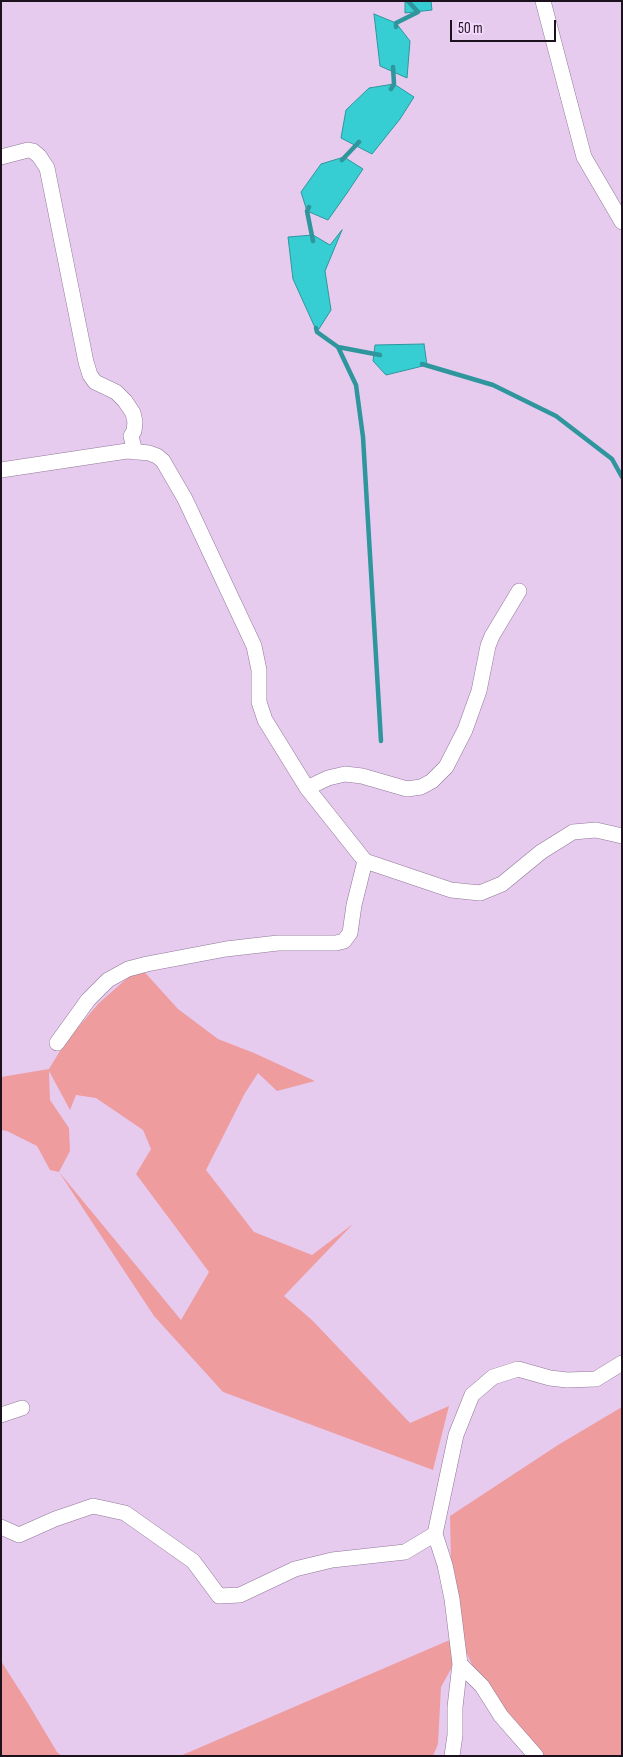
<!DOCTYPE html>
<html>
<head>
<meta charset="utf-8">
<style>
  body { margin:0 }
  #map { position:relative; width:623px; height:1757px; overflow:hidden; background:#e6cbef; font-family:"Sofia Sans Condensed",sans-serif }
  canvas { display:block }
  .frame { position:absolute; inset:0; border:2px solid #1b121e; pointer-events:none }
  .scale { position:absolute; left:450px; top:20px; width:106px; height:22px; box-sizing:border-box; border:2px solid #1b121e; border-top:0; padding-left:6px; font-size:15px; line-height:18px; white-space:nowrap; color:#1b121e; -webkit-text-stroke:4px #f4d8fc; paint-order:stroke }
</style>
</head>
<body>
<div id="map">
<canvas width="623" height="1757"></canvas>
<div class="frame"></div>
<div class="scale">50 m</div>
</div>
<script>
const ctx = document.querySelector('canvas').getContext('2d');
ctx.lineJoin = 'round';
function fill(path, color) { ctx.fillStyle = color; ctx.fill(path, 'evenodd'); }
const toPath = rows => new Path2D(rows.map(r => 'M' + r).join(''));
function trace(path, color, width, dash) { ctx.strokeStyle = color; ctx.lineWidth = width; ctx.lineCap = dash ? 'butt' : 'round'; ctx.setLineDash(dash || []); ctx.stroke(path); }
fill(toPath([
  [140,967,178,1009,218,1039,254,1053,315,1081,277,1091,258,1073,245,1093,206,1170,254,1232,312,1255,353,1224,284,1296,312,1320,410,1423,449,1406,433,1470,223,1392,154,1316,59,1172,50,1170,37,1146,7,1131,1,1130,1,1077,49,1069,66,1041,99,1003],
  [49,1071,70,1110,76,1095,96,1098,143,1130,151,1149,136,1174,209,1272,181,1320,59,1172,70,1151,69,1128,50,1100],
  [622,1407,622,1756,536,1756,482,1686,459,1637,451,1669,441,1687,438,1744,433,1756,180,1756,459,1636,451,1562,450,1516,558,1445],
  [1,1661,29,1705,57,1752,62,1756,1,1756]
]), '#ee9c9e');
const water = toPath([
  [405,1,431,1,432,10,405,13,405,1],
  [374,14,396,23,410,41,407,78,380,66,374,14],
  [394,84,414,97,400,119,372,154,341,138,346,110,369,88,394,84],
  [344,157,363,169,347,193,328,220,307,211,301,192,321,164,344,157],
  [342,230,325,271,331,310,317,332,293,279,288,237,313,235,330,245,342,230],
  [424,344,427,365,386,375,373,361,375,345,424,344]
]);
fill(water, '#36ced2');
trace(water, '#2e969c', 1);
trace(toPath([
  [396,27,396,23,418,12,408,1],
  [391,89,394,84,393,67],
  [342,160,359,142],
  [309,207,307,211,313,241],
  [316,328,317,332,338,347,380,355],
  [338,347,356,385,363,437,381,741],
  [422,364,493,385,556,416,612,459,622,477]
]), '#2e969c', 4.5);
const minor = toPath([
  [543,1,584,157,622,222],
  [1,157,28,150,33,151,39,156,47,168,86,362,90,375,95,382,116,392,125,401,133,413,135,422,134,431,131,436,135,452],
  [1,470,127,451,149,453,157,456,163,461,185,499,254,646,259,670,259,702,265,720,307,788,365,861,451,890,480,893,502,884,541,852,573,832,596,830,622,836],
  [307,788,328,778,345,774,362,776,407,789,421,787,432,781,446,767,465,730,479,691,488,646,492,636,519,591],
  [57,1043,88,1000,108,980,128,969,147,964,226,949,278,943,336,943,344,941,350,933,354,905,365,861],
  [1,1415,22,1408],
  [1,1527,19,1535,55,1519,93,1506,125,1513,193,1561,219,1596,240,1595,295,1569,332,1560,405,1552,435,1534],
  [460,1664,482,1686,501,1716,536,1756],
  [452,1756,455,1735,455,1707,460,1664,452,1599,445,1565,435,1534,456,1435,472,1395,493,1377,518,1369,550,1378,567,1380,596,1379,622,1363]
]);
trace(minor, '#917899', 16);
trace(minor, '#fff', 15);
</script>
</body>
</html>
